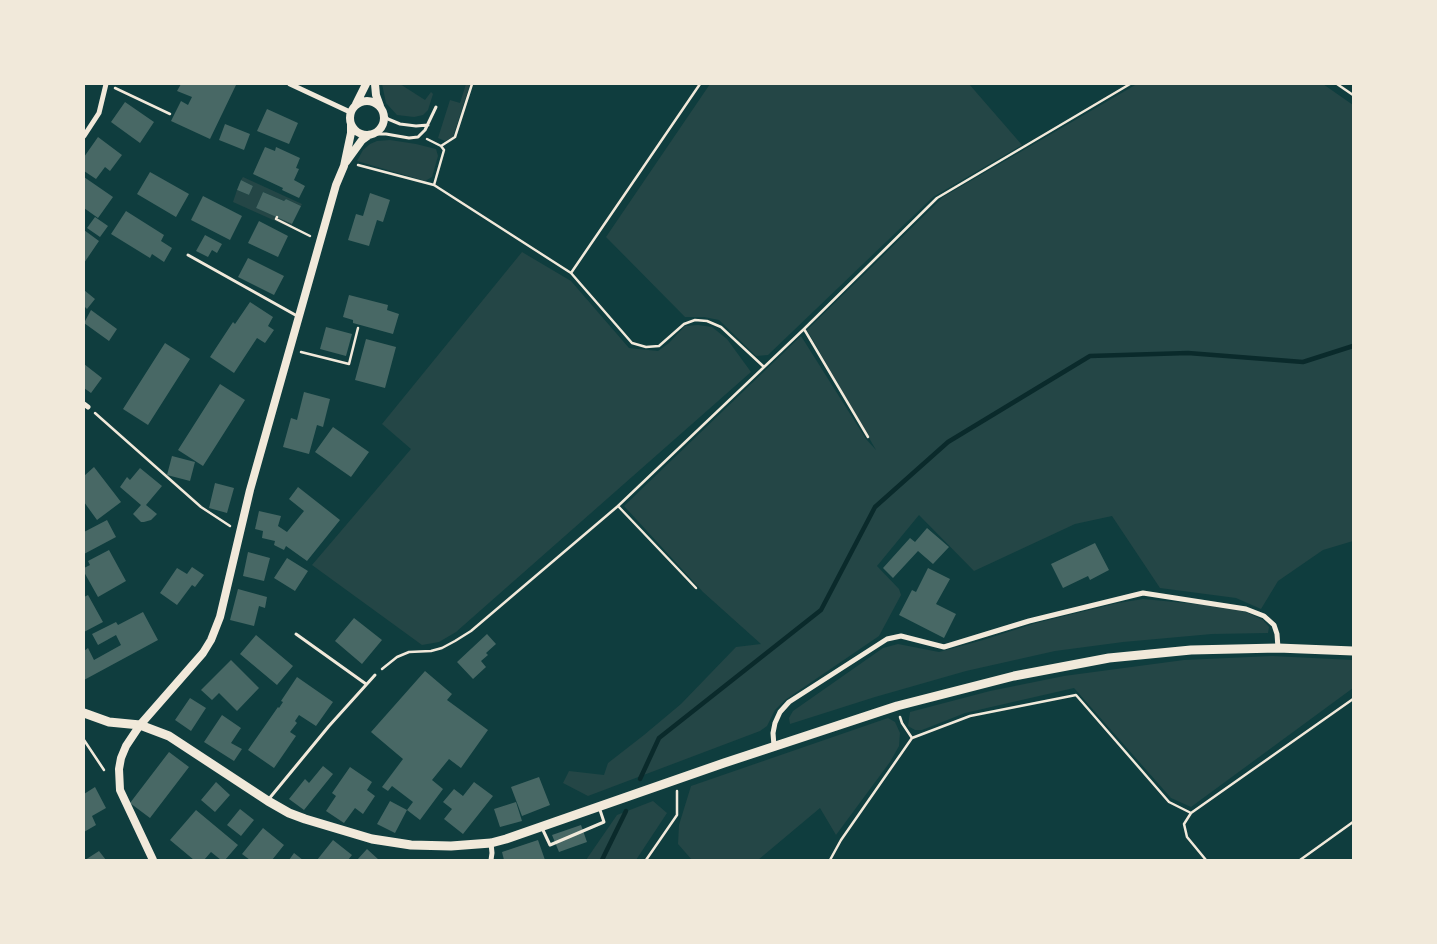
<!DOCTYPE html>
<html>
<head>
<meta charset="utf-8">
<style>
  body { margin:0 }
  #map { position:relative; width:1437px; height:944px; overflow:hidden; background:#0f3d3e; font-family:Karla,sans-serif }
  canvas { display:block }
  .frame { position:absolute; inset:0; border:85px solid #f1e9da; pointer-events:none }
</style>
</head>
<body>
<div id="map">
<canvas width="1437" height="944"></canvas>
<div class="frame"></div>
</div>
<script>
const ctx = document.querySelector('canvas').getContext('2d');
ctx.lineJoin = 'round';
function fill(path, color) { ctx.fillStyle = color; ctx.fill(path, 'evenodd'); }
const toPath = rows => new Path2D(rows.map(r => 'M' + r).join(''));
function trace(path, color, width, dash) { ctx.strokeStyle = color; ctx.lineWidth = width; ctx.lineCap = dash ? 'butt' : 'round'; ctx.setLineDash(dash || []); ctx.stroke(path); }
fill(toPath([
  [382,84,400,84,425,100,431,92,433,94,428,110,423,115,414,117,397,115,386,103],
  [466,84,470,84,453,137,445,141,438,138,450,100,460,103],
  [710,84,969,84,1022,145,933,197,768,355,756,356,719,320,704,317,685,317,606,237],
  [1137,84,1323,84,1353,105,1353,541,1323,550,1278,581,1261,609,1236,598,1160,588,1112,516,1075,524,974,571,919,515,877,566,899,589,901,595,879,636,785,700,775,710,767,726,760,731,588,796,563,783,569,771,604,775,608,763,644,735,681,704,736,647,761,644,703,592,624,506,801,336,866,439,876,450,807,330,943,197],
  [390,140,416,144,436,149,438,156,432,177,425,181,357,161,363,150,370,144,377,141],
  [243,177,302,204,301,206,286,199,284,201,263,192,256,208,292,224,291,228,233,202,237,190,249,195,253,186,241,180],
  [522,252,571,281,629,348,658,351,669,343,685,326,698,325,712,327,727,339,751,372,456,632,439,642,422,645,312,565,411,449,382,424],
  [1143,599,1228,607,1246,612,1263,620,1269,627,1268,633,1212,634,1123,642,1055,651,966,671,875,697,790,724,789,718,793,711,883,648,898,644,939,652,983,640,1036,623,1118,603],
  [1272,656,1353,660,1353,688,1191,807,1171,798,1074,688,965,713,922,730,915,730,908,726,910,712,990,691,1064,676,1184,660],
  [888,718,895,722,900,733,899,746,890,762,836,835,820,808,758,860,692,860,678,844,679,825,691,786],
  [653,801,667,813,636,860,586,860,617,815]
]), '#244646');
trace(toPath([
  [640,779,659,738,821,610,875,507,948,442,1090,356,1188,353,1303,362,1353,346],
  [602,860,626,811]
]), '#0a2a2b', 4.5);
fill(toPath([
  [181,84,236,85,210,139,171,121,181,101,188,105,192,97,177,91],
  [125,102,154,122,140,143,111,122],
  [267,109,298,123,289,144,257,131],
  [225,124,250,134,244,150,219,140],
  [98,137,122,155,110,171,105,167,96,179,84,171,84,157],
  [265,147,275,151,276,147,300,158,296,168,299,169,294,180,305,186,299,198,282,190,283,188,253,174],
  [150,172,189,194,176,217,137,194],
  [84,177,113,197,98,218,84,208],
  [241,180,253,186,249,195,237,190],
  [263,192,284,201,286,199,301,206,292,224,256,208],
  [370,193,390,200,383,222,377,220,369,246,348,240,356,214,363,216],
  [203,196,242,216,230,240,191,220],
  [126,211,164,235,161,241,172,248,164,262,152,254,150,258,111,234],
  [95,217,108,226,100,237,87,228],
  [259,221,288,236,278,257,248,243],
  [84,230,99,241,84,263],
  [205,235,222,244,217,253,212,250,208,257,196,251],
  [248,258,284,276,274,295,238,277],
  [84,290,95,299,87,309,84,306],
  [349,295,388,305,387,310,399,314,393,334,353,323,353,320,343,317],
  [250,302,273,317,268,326,274,330,265,343,257,338,234,373,210,357,233,322,235,324],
  [91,310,117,329,109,341,84,323],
  [326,327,352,334,346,356,320,349],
  [366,339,396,347,385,388,355,380],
  [165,343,190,359,148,425,123,409],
  [84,364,102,378,91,393,84,388],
  [220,384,245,400,203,466,178,450],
  [304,392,330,399,323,427,317,425,309,454,283,447,291,418,297,420],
  [333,427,369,452,351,477,315,452],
  [172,456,195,462,190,481,167,475],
  [94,467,121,502,97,520,84,502,84,476],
  [140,468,162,486,146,505,157,514,151,520,144,522,141,522,133,514,141,505,120,487,127,477,130,480],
  [215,483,234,488,227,513,209,508],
  [298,487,340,520,307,561,286,546,284,550,274,545,275,541,262,538,263,531,255,529,259,511,281,516,278,526,287,532,304,511,289,499],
  [107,520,116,537,84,554,84,532],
  [927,528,949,547,933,564,918,551,893,578,883,568,910,538,915,542],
  [1095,543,1109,570,1090,580,1088,576,1063,588,1051,564],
  [109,550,126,581,98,597,84,572,84,568,90,565,88,561],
  [248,552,270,558,264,581,243,576],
  [287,558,308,571,295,591,274,578],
  [192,567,204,575,195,587,192,585,177,605,160,593,177,568,187,574],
  [928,568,950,579,936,604,956,614,944,638,899,615,912,590,916,592],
  [238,589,267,597,265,608,259,606,254,626,230,620],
  [88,595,103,622,84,632,84,597],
  [143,612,158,640,84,680,84,651,88,648,94,660,121,645,116,635,98,645,92,634,116,622,118,625],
  [354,618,382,640,362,664,335,641],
  [487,634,496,644,486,653,488,655,481,661,486,667,473,679,457,662],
  [256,635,293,666,277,685,240,654],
  [231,660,259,688,237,711,219,693,212,700,201,690],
  [425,671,452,694,447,700,488,730,461,768,449,759,432,780,443,789,420,820,407,810,413,802,392,786,388,791,382,787,403,759,371,732],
  [297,677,333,702,316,726,299,715,295,721,297,723,290,732,296,736,274,768,248,750,278,707,279,708,283,702,281,701],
  [190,698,206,708,191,731,175,720],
  [222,715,241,728,231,743,242,749,234,761,204,742],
  [169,752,189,767,150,818,130,803],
  [323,766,333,774,304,810,289,799,305,779,309,783],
  [350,767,372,782,367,790,375,796,363,814,355,808,344,823,326,811,336,796,332,793],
  [539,777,550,805,522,816,511,787],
  [216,782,230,795,215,812,201,800],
  [474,782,493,796,463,834,444,819,452,809,443,802,454,789,463,796],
  [95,787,106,808,92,816,96,825,84,832,84,794],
  [390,801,407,810,395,833,377,824],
  [516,802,522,821,500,827,494,809],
  [240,809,254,820,241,836,227,825],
  [196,810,238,845,225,860,221,860,211,852,204,860,194,860,170,840],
  [581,825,587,842,559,852,552,835],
  [263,828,284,845,272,860,250,860,242,854],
  [333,840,352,855,348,860,317,860],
  [538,840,545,860,504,860,502,852],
  [367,849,379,860,357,860],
  [99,851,106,860,85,860],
  [294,853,303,860,289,860]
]), '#486865');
trace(toPath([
  [1337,84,1353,95],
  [115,88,170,114],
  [427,139,441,146,444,150,434,185,571,273,632,343,646,347,659,346,684,324,695,320,707,321,721,327,764,367],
  [441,146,455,137,472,84],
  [358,165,434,185],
  [277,217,276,219,310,236],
  [571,273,700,84],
  [804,329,868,437],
  [301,352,349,364,358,328],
  [95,413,201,507,230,526],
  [618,506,696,588],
  [382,669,397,657,409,652,431,651,442,648,455,641,471,631,618,506,804,329,937,198,1130,84],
  [900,717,902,723,912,738],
  [84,740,104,770],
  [646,860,677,815,677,791],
  [830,860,841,840,912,738,970,716,1076,695,1169,802,1191,813],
  [1206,860,1187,837,1184,824,1191,813,1353,699],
  [1300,860,1353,822]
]), '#f1e9da', 2.5);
trace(toPath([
  [383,113,388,119,400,124,416,126,428,125],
  [371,134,386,134,409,138,418,137,425,130,436,107],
  [188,255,299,317],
  [296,634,366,684],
  [268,800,329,726,375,675],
  [542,828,550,845,604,822,599,807]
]), '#f1e9da', 3);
trace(toPath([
  [290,84,350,112],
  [84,136,99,113,106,84],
  [84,404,88,407],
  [774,746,773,733,775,723,780,712,789,702,887,639,901,636,944,647,1029,621,1143,593,1246,609,1264,616,1274,625,1277,634,1278,648],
  [491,843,492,853,491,860]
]), '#f1e9da', 5);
trace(toPath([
  [375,84,376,95,380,106],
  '350 118a17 17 0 1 1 34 0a17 17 0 1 1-34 0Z',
  [356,104,366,84],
  [346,162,362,140,369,135],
  [153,860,120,790,119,769,121,758,126,746,140,725,203,653,211,640,220,617,250,490,336,185,344,166,351,133,351,125]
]), '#f1e9da', 8);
trace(toPath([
  [84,713,109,722,140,725,169,736,268,801,289,813,305,819,372,839,411,845,451,846,491,843,506,839,724,763,897,706,1014,676,1109,658,1191,650,1278,648,1353,651]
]), '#f1e9da', 9);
</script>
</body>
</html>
